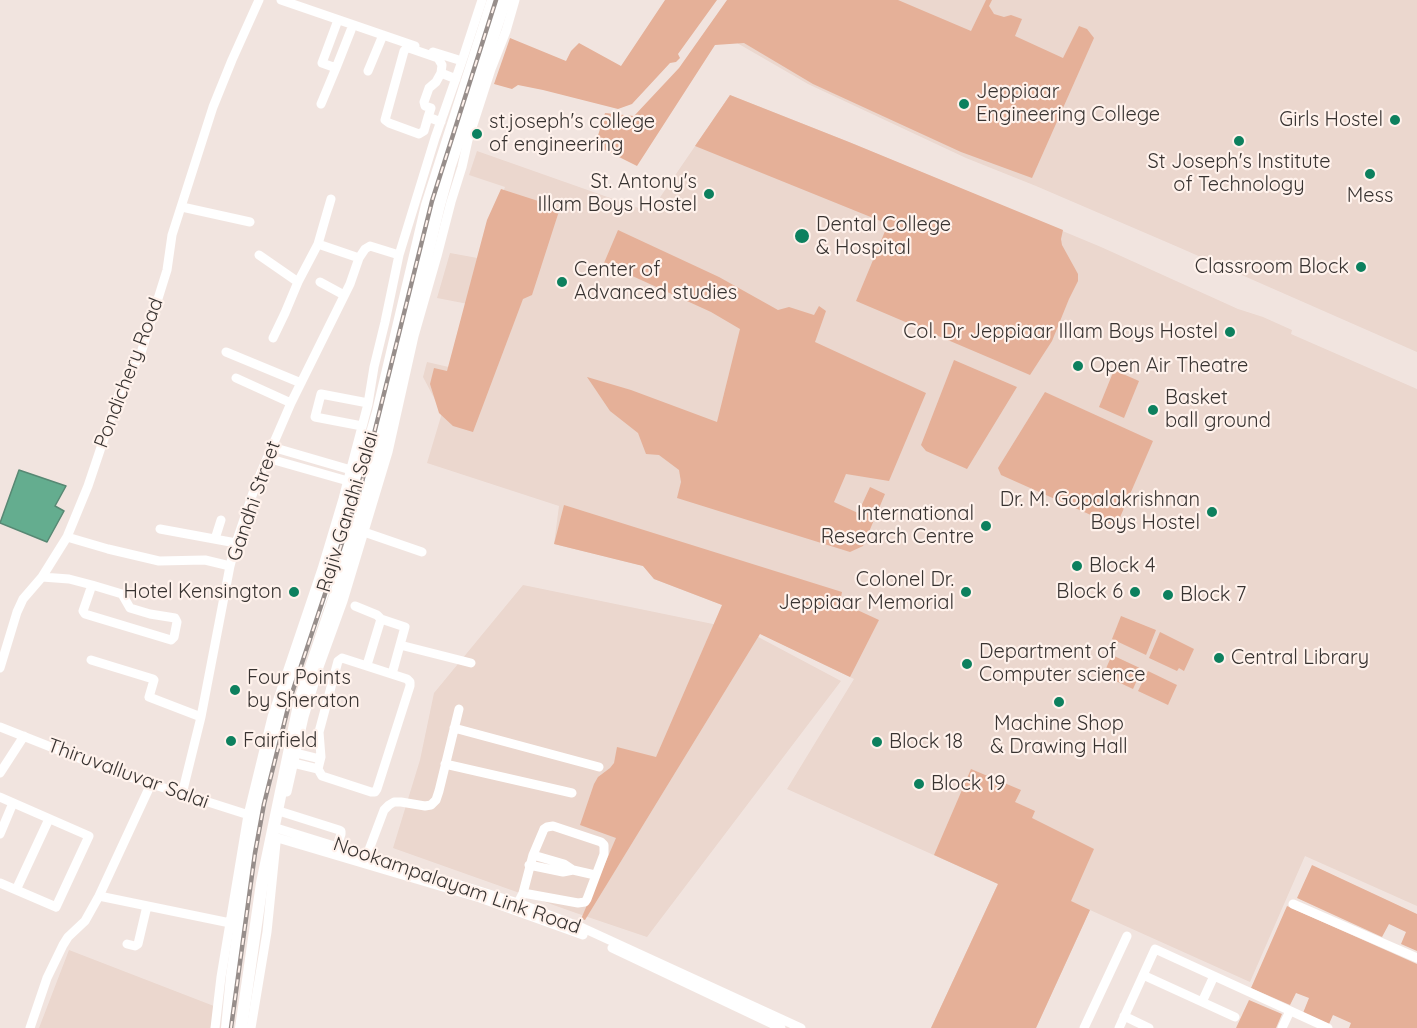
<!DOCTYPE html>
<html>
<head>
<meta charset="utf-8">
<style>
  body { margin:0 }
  canvas { display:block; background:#f1e4df }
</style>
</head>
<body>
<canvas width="1417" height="1028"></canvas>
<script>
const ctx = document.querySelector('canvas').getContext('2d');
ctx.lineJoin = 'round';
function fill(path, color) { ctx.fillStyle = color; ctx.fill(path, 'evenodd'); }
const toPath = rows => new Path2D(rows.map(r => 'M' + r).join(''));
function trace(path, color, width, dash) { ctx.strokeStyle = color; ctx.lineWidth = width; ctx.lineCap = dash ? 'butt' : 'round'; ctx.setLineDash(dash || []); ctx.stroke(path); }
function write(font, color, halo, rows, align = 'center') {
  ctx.font = font + ' Quicksand,sans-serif'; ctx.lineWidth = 4.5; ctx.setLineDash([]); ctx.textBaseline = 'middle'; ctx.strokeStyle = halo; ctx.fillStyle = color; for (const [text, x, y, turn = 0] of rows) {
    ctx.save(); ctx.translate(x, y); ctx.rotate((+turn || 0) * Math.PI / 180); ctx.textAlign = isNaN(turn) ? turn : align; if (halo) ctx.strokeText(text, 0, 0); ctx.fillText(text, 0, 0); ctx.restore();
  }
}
fill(toPath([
  [742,0,1417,0,1417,352,1178,247,1036,186,966,158,808,84,725,36],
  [730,95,849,142,1101,247,1238,309,1263,317,1292,330,1291,334,1417,389,1417,906,1305,856,1250,982,1090,910,1036,1028,931,1028,998,884,787,789,854,679,761,634,722,605,654,579,643,566,554,544,559,506,427,463,442,413,423,377,427,362,453,368,468,304,437,298,450,253,483,259,493,218,505,187,469,175,477,151,650,212],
  [523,585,747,631,841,681,647,937,576,913,393,848,420,760,434,693],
  [69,950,219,1008,211,1028,39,1028]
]), '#ebd7ce');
fill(toPath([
  [665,0,717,0,678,54,680,58,676,62,670,63,632,104,618,109,543,90,518,85,512,89,494,84,510,38,566,61,571,51,579,43,621,66],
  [727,0,898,0,971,31,986,0,992,0,989,6,994,14,1004,17,1011,15,1022,19,1015,36,1063,58,1079,26,1087,29,1094,38,1032,178,961,152,813,84,744,43,715,45,637,166,595,145,605,113,634,116,679,68],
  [730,95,849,142,1063,230,1061,239,1062,245,1078,274,1078,281,1069,299,1052,341,1030,375,856,301,888,224,695,146],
  [501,189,560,208,532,295,523,299,473,432,453,426,439,413,430,384,434,368,447,371,487,220],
  [618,230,719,277,778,310,789,307,814,315,819,306,826,311,815,342,926,393,889,481,846,474,834,502,858,513,870,487,885,494,863,546,850,552,677,498,681,482,679,470,659,455,646,454,638,433,610,411,587,377,631,390,717,422,740,329,711,312,604,263],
  [954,360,1017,387,967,469,926,451,921,445],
  [1114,370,1139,381,1124,418,1099,407],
  [1045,392,1153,441,1118,522,1111,524,1001,475,998,468],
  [564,505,842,592,840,602,879,620,850,677,760,634,585,920,581,919,616,838,580,825,594,784,598,777,610,768,614,763,617,747,656,757,722,605,654,579,643,566,554,544],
  [1121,616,1156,630,1146,655,1112,639],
  [1160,632,1194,649,1184,671,1179,668,1177,671,1149,658],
  [1112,655,1142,669,1133,689,1103,675],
  [1148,671,1177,685,1168,705,1138,691],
  [971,769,1021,790,1015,802,1035,811,1032,818,1094,849,1071,901,1090,910,1036,1028,931,1028,998,884,934,855],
  [1312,865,1417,914,1417,951,1401,944,1406,932,1389,924,1382,937,1297,898],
  [1287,906,1417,964,1417,1028,1349,1028,1351,1023,1333,1015,1329,1024,1303,1013,1309,998,1296,993,1290,1005,1251,988],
  [1249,1000,1282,1014,1276,1028,1236,1028]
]), '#e5b098');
const water = toPath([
  [19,470,66,486,55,506,64,511,47,542,0,523,19,470]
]);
fill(water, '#64ad8f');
trace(water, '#578873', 1.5);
trace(toPath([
  [281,0,415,46],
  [433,52,462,61],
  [336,68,351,30],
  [368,71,383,35],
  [321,104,336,68,322,63,338,20],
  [428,117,431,108,425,106,424,102,429,88,436,82,441,73],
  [441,122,428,117,424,131,419,134,389,123,385,120,404,51,406,49,409,48,438,58,442,65,441,73,456,79],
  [182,207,250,222],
  [318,244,359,258],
  [259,255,298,282],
  [320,282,344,295],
  [273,338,285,313,298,282,318,244,331,199],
  [226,352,301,383],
  [236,378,291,403],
  [362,426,315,417,321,394,368,403],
  [272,447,351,470],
  [267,458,348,481],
  [160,529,236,543],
  [364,532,422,552],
  [67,537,108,549,159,561,205,560,230,566],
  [215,539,221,520],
  [42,577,69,579,92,585,122,594,130,608,150,614,175,618,177,622,174,637,171,640,85,614,83,611,92,585],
  [355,606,377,615,381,619,367,665],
  [381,619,405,627,400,645,471,663],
  [91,660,153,679,154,680,149,697,201,717],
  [0,668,17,612,23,599,42,577,67,537,88,486,120,391,141,353,167,270,172,235,213,107,232,60,259,0],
  [392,674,400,645],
  [0,727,114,772,252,816],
  [454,728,599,767],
  [296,753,320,759],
  [293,763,318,769,322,776,371,792,375,792,377,789,410,686,410,682,407,679,342,658,338,661,319,732,321,757,318,769],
  [445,764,572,793],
  [0,773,24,736],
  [287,792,304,717,319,667,343,601,388,452,414,336,437,256,451,202,462,167,468,140,491,69,506,31,515,0],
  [182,794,201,717,230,566,236,543,256,484,291,403,350,284,359,258,365,249,370,246,399,255],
  [0,797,89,836,56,907,0,883],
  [282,812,339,830,341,831,341,834,337,846],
  [273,827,518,903,583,928,801,1028],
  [0,834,13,803],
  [271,836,480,898,583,935],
  [367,855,384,810,389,805,394,802,401,802,425,806,431,805,436,800,439,791,459,709],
  [529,865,563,872,573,870,564,864,533,855],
  [573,870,595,875],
  [16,890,49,819],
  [99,896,235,924],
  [518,903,523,893,533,855,544,829,547,827,553,826,601,842,604,845,604,854,587,899,585,902,578,903,523,893],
  [1293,904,1417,958],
  [127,944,135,946,138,944,147,906],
  [612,948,781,1028],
  [1143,975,1235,1017],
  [1202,1002,1214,976],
  [1124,1016,1149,1028],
  [30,1028,47,978,63,945,68,937,85,921,99,896,151,784],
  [215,1028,221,977,248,815,272,717,322,569,343,499,368,404,374,367,385,322,399,255,435,138,462,61,482,0],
  [251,1028,267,932,276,843],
  [1084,1028,1127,936],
  [1119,1028,1155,949,1328,1028],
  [1282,1028,1290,1011]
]), '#fff', 9);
trace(toPath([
  [227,1028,232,976,254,829,286,696,341,542,378,412,427,205,493,0],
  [241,1028,262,883,300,700,352,546,384,435,438,209,450,165,505,0]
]), '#fff', 12);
const rail = toPath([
  [231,1028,255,853,264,804,291,696,361,486,432,201,496,0]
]);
trace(rail, '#978e8b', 4.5);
trace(rail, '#fff2ec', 2, [7]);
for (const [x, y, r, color] of [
  [964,104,6,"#0d805e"],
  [1395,120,6,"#0d805e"],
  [477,134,6,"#0d805e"],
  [1239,141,6,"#0d805e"],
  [1370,174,6,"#0d805e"],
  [709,194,6,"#0d805e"],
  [802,236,8,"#0d805e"],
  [1361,267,6,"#0d805e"],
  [562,282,6,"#0d805e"],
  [1230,332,6,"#0d805e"],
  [1078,366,6,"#0d805e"],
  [1153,410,6,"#0d805e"],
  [1212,512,6,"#0d805e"],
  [986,526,6,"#0d805e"],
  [1077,566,6,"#0d805e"],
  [294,592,6,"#0d805e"],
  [966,592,6,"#0d805e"],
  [1135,592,6,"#0d805e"],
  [1168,595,6,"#0d805e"],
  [1219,658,6,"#0d805e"],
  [967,664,6,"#0d805e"],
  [235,690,6,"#0d805e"],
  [1059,702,6,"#0d805e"],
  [231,741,6,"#0d805e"],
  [877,742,6,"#0d805e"],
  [919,784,6,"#0d805e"]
]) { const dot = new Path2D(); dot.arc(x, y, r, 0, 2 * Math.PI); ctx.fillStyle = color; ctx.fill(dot); trace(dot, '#fff2ec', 2); }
write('20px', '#383331', '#fff2ec', [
  ["Jeppiaar",976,92],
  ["Engineering College",976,115],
  ["Girls Hostel",1383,120,"right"],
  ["st.joseph's college",489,122],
  ["of engineering",489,145],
  ["St Joseph's Institute",1239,162,"center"],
  ["of Technology",1239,185,"center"],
  ["St. Antony's",697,182,"right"],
  ["Illam Boys Hostel",697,205,"right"],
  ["Mess",1370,196,"center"],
  ["Dental College",816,225],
  ["& Hospital",816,248],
  ["Classroom Block",1349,267,"right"],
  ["Center of",574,270],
  ["Advanced studies",574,293],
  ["Col. Dr Jeppiaar Illam Boys Hostel",1218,332,"right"],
  ["Open Air Theatre",1090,366],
  ["Basket",1165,398],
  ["ball ground",1165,421],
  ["Dr. M. Gopalakrishnan",1200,500,"right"],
  ["Boys Hostel",1200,523,"right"],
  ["International",974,514,"right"],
  ["Research Centre",974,537,"right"],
  ["Block 4",1089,566],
  ["Colonel Dr.",954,580,"right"],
  ["Jeppiaar Memorial",954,603,"right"],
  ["Hotel Kensington",282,592,"right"],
  ["Block 6",1123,592,"right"],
  ["Block 7",1180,595],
  ["Department of",979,652],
  ["Computer science",979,675],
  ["Central Library",1231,658],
  ["Four Points",247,678],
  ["by Sheraton",247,701],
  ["Machine Shop",1059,724,"center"],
  ["& Drawing Hall",1059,747,"center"],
  ["Fairfield",243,741],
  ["Block 18",889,742],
  ["Block 19",931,784]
], 'left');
write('20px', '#383331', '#fff2ec', [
  ["Pondichery Road",129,373,-69],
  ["Gandhi Street",254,501,-71],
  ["Rajiv Gandhi Salai",348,512,-73],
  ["Thiruvalluvar Salai",128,774,20],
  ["Nookampalayam Link Road",457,886,19]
]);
</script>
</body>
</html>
